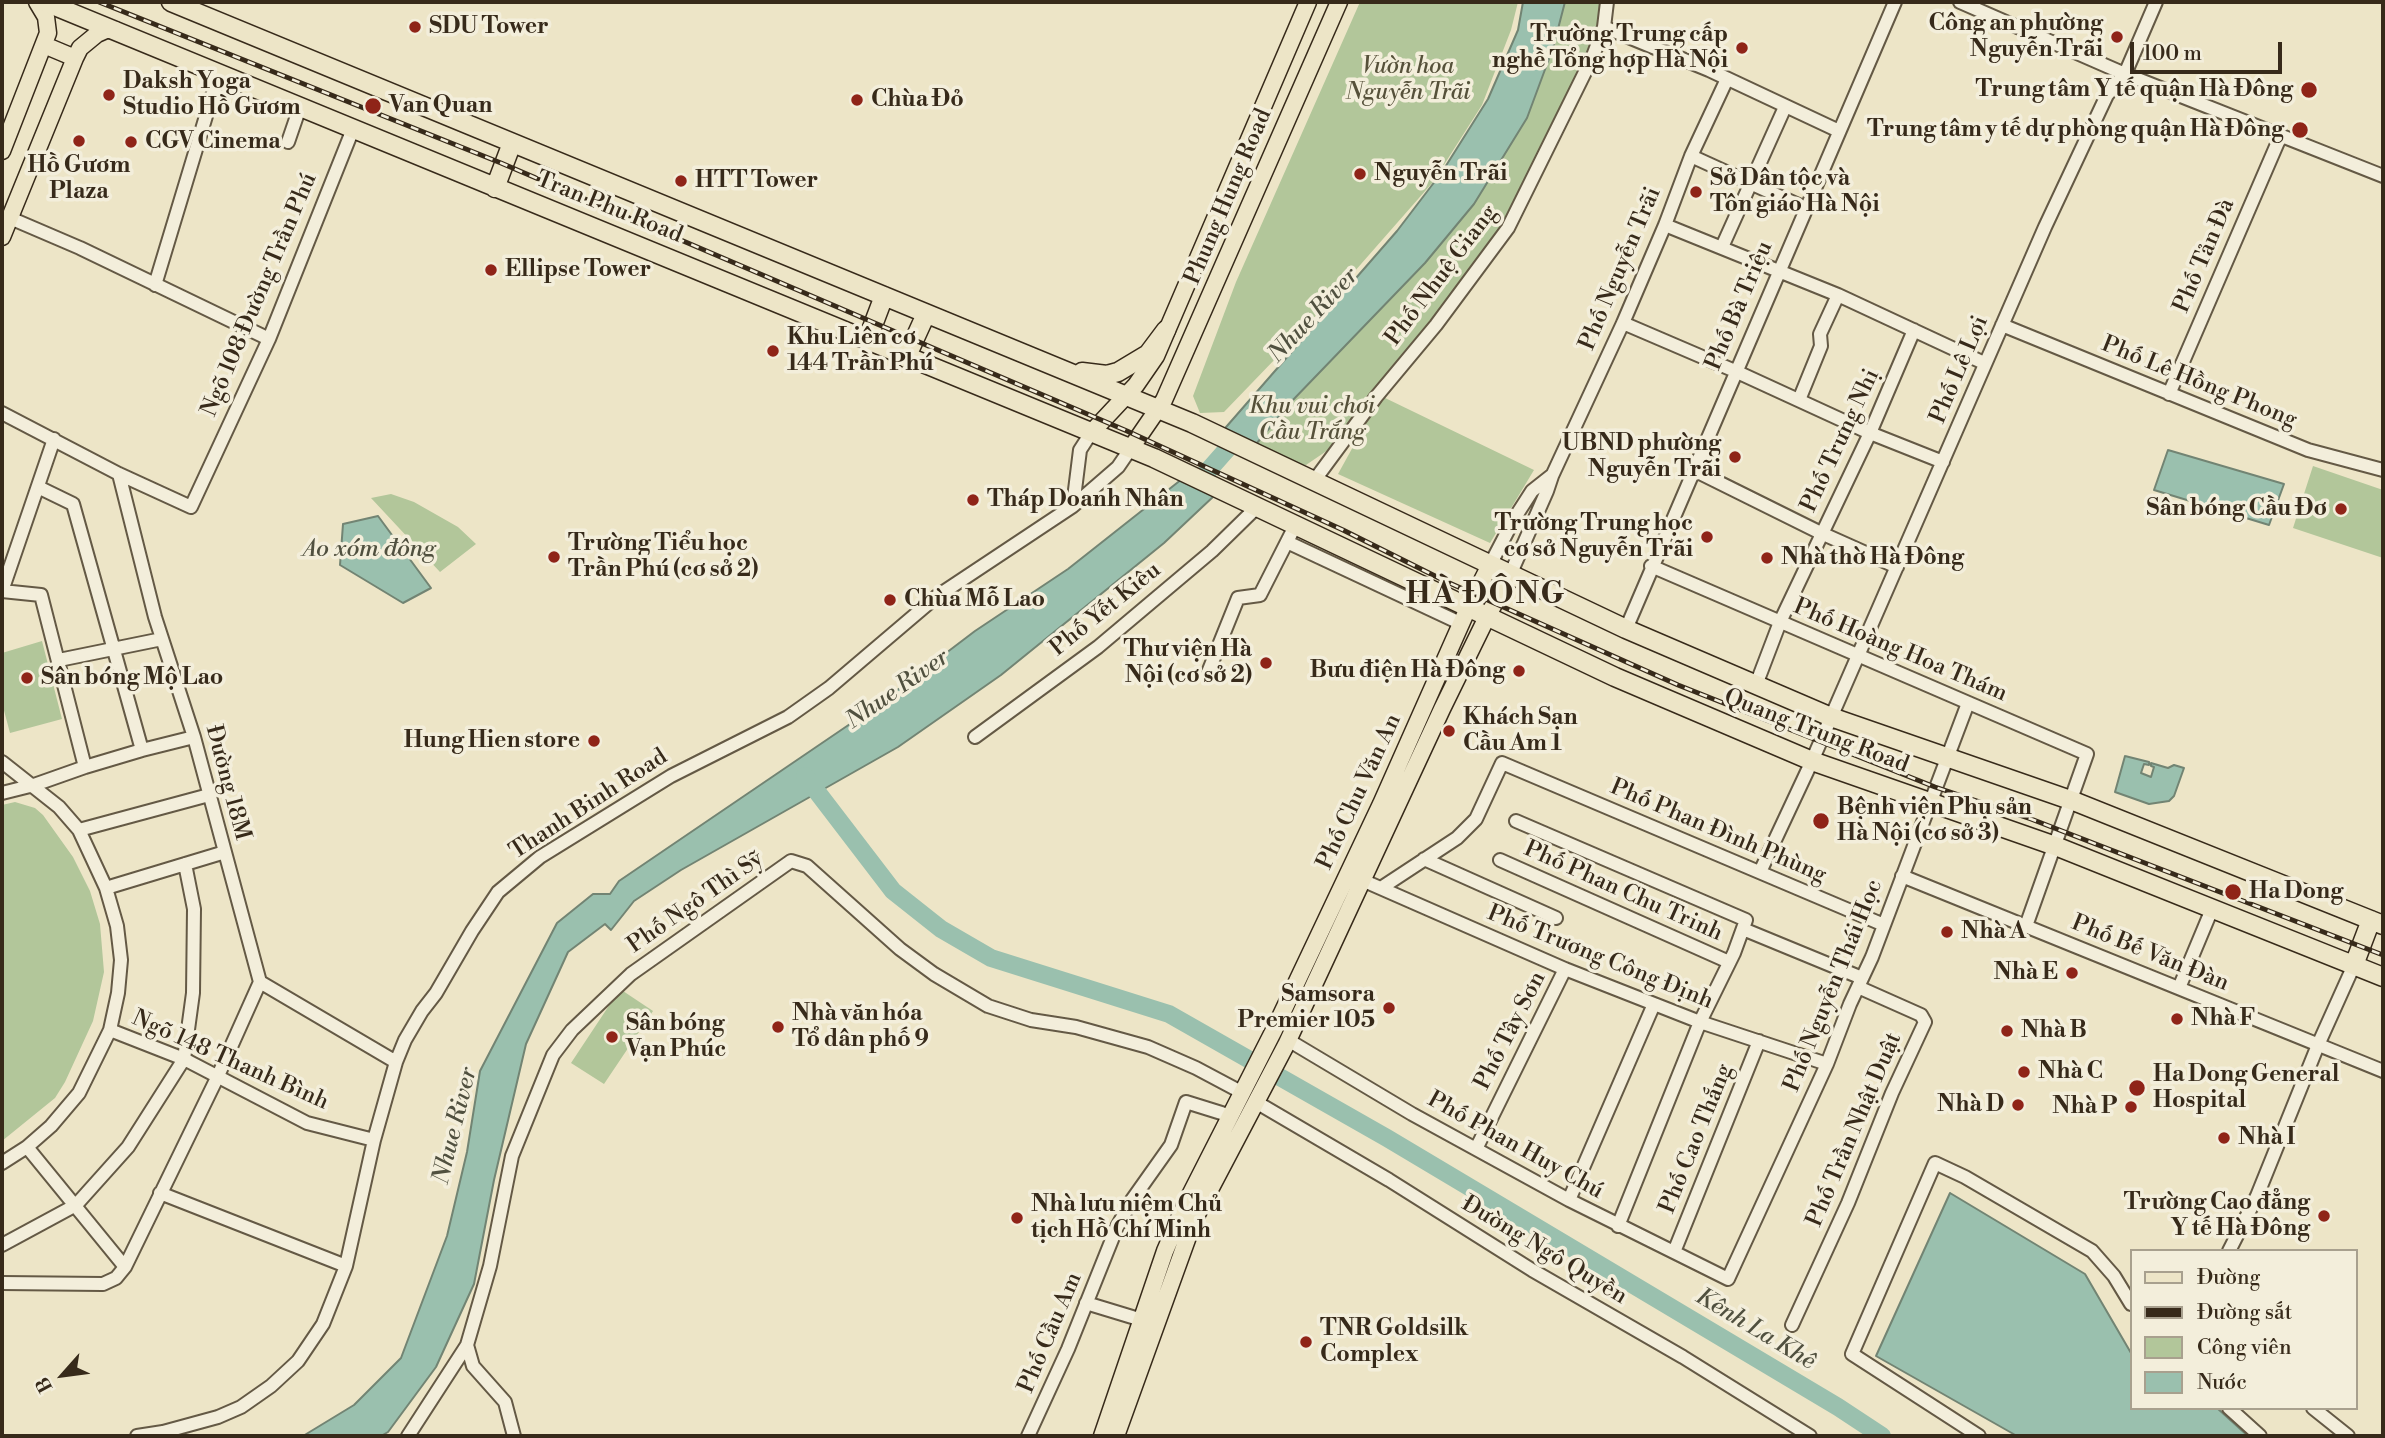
<!DOCTYPE html>
<html>
<head>
<meta charset="utf-8">
<style>
  body { margin:0 }
  #map { position:relative; width:2385px; height:1438px; overflow:hidden; background:#ede5c7; font-family:"Libre Bodoni",serif }
  canvas { display:block }
  .frame { position:absolute; inset:0; border:4px solid #372a1a; pointer-events:none }
  .legend { position:absolute; left:2130px; top:1249px; width:228px; height:161px; box-sizing:border-box; background:#f3eedb; border:2px solid #a8a08e; margin:0; padding:9px 12px; list-style:none; font-size:21px; color:#372a1a }
  .legend li { display:flex; align-items:center; gap:14px; height:35px }
  .legend b { width:35px; border:2px solid #a8a08e }
  .north { position:absolute; left:28px; top:1340px; width:70px; height:70px; -webkit-text-stroke:5px #f3eedb; paint-order:stroke; rotate:242deg; font-size:19px; font-weight:700; line-height:28px; text-align:center; color:#372a1a }
  .north::after { content:''; display:block; margin:auto; width:24px; height:32px; background:#372a1a; clip-path:polygon(50% 0,100% 100%,50% 72%,0 100%) }
  .scale { position:absolute; left:2130px; top:42px; width:152px; height:32px; box-sizing:border-box; border:4px solid #372a1a; border-top:0; padding-left:9px; font-size:21px; line-height:24px; white-space:nowrap; color:#372a1a; -webkit-text-stroke:5px #f3eedb; paint-order:stroke }
</style>
</head>
<body>
<div id="map">
<canvas width="2385" height="1438"></canvas>
<div class="frame"></div>
<ul class="legend">
<li><b style="height:9px;background:#ede5c7"></b>Đường</li>
<li><b style="height:9px;background:#372a1a"></b>Đường sắt</li>
<li><b style="height:19px;background:#b2c69a"></b>Công viên</li>
<li><b style="height:19px;background:#9ac0ae"></b>Nước</li>
</ul>
<div class="north">B</div>
<div class="scale">100 m</div>
</div>
<script>
const ctx = document.querySelector('canvas').getContext('2d');
ctx.lineJoin = 'round';
function fill(path, color) { ctx.fillStyle = color; ctx.fill(path, 'evenodd'); }
const toPath = rows => new Path2D(rows.map(r => 'M' + r).join(''));
function trace(path, color, width, dash) { ctx.strokeStyle = color; ctx.lineWidth = width; ctx.lineCap = dash ? 'butt' : 'round'; ctx.setLineDash(dash || []); ctx.stroke(path); }
function write(font, color, halo, rows, align = 'center') {
  ctx.font = font + ' "Libre Bodoni",serif'; ctx.lineWidth = 7; ctx.setLineDash([]); ctx.textBaseline = 'middle'; ctx.strokeStyle = halo; ctx.fillStyle = color; for (const [text, x, y, turn = 0] of rows) {
    ctx.save(); ctx.translate(x, y); ctx.rotate((+turn || 0) * Math.PI / 180); ctx.textAlign = isNaN(turn) ? turn : align; if (halo) ctx.strokeText(text, 0, 0); ctx.fillText(text, 0, 0); ctx.restore();
  }
}
fill(toPath([
  [1360,2,1518,2,1511,30,1482,105,1433,182,1304,329,1224,412,1200,413,1193,396,1236,282],
  [1563,2,1604,2,1601,26,1507,227,1435,324,1328,450,1306,465,1288,464,1260,449,1256,442,1289,400,1441,242,1488,182,1534,97,1552,48],
  [1381,396,1534,470,1490,543,1338,474],
  [2313,466,2383,490,2383,558,2293,528],
  [391,494,414,502,458,527,476,544,440,572,371,498],
  [42,641,62,719,10,733,2,703,2,653],
  [15,802,35,808,43,815,73,857,90,891,100,924,104,972,93,1021,65,1082,55,1098,2,1141,2,805],
  [620,989,653,1011,604,1084,571,1063]
]), '#b2c69a');
const water = toPath([
  [1523,2,1565,2,1553,48,1527,118,1474,204,1425,263,1291,402,1252,449,1220,434,1397,231,1442,172,1488,99,1518,30,1523,2],
  [2168,450,2284,484,2269,525,2154,490,2168,450],
  [1182,479,1215,495,1164,543,1001,675,898,747,681,870,634,901,611,930,605,924,568,952,526,1044,494,1180,474,1284,436,1367,388,1432,381,1436,303,1436,354,1405,401,1358,447,1236,467,1152,480,1071,557,923,593,894,610,894,619,881,875,707,975,631,1068,569,1182,479],
  [378,516,431,588,403,603,340,565,343,524,378,516],
  [2125,756,2149,762,2149,765,2144,764,2141,773,2151,777,2154,767,2151,766,2151,763,2168,768,2174,765,2184,768,2174,796,2169,801,2149,804,2115,792,2125,756],
  [1950,1193,2085,1274,2131,1353,2131,1408,2217,1408,2248,1436,2017,1436,1876,1356,1950,1193]
]);
fill(water, '#9ac0ae');
trace(water, '#728473', 2);
trace(toPath([
  [1192,489,1243,431],
  [805,776,893,891,941,929,991,958,1169,1014,1387,1138,1838,1407,1882,1436]
]), '#9ac0ae', 18);
const minor = toPath([
  [1960,2,2125,74,2383,176],
  [1604,27,1709,70,1839,131],
  [288,142,300,107],
  [1691,156,1805,208],
  [10,218,80,248,269,339],
  [1665,225,1838,295,1984,363],
  [1722,247,1785,107],
  [155,285,219,73],
  [1623,323,1735,371,1870,433,1943,462],
  [2002,325,2308,450,2383,470],
  [2169,394,2281,135],
  [1799,400,1821,346,1820,334,1838,295],
  [2,413,119,474,191,507,269,339,353,129],
  [1694,470,1821,533,1897,567],
  [119,474,155,617,194,737,260,982],
  [1314,481,1376,397,1436,325,1508,228,1593,56,1604,27,1607,2],
  [38,487,73,504,142,750],
  [1073,506,1080,450,1091,433],
  [1287,542,1462,624],
  [1490,565,1514,519,1532,491,1551,476],
  [1651,566,2087,754,2026,926],
  [1510,575,1547,491,1552,476,1623,323,1665,225,1691,156,1727,79],
  [2,591,41,595,85,767],
  [2,591,54,439],
  [1626,629,1895,2],
  [59,660,162,639],
  [1207,675,1238,598,1260,595,1295,526],
  [1756,685,1780,622,1870,433,1914,330],
  [975,737,1098,647,1212,551,1257,507],
  [2,762,59,807,79,830,106,888,117,926,121,960,118,993,110,1030,79,1093,51,1126,27,1147,2,1163],
  [2,793,34,785,85,767,142,750,194,737],
  [1516,821,1746,920,1734,953,1700,1022,1618,1226],
  [79,830,209,795],
  [1424,859,1556,918],
  [1500,860,1729,962],
  [1760,872,1812,761,2045,227,2107,95,2125,74,2156,2],
  [1902,876,2383,1071],
  [1362,880,1565,969,1700,1022,1827,1064],
  [106,888,225,852],
  [1381,888,1457,838,1476,819,1502,763,1884,925],
  [1743,929,1862,978],
  [260,982,396,1062],
  [2179,988,2212,909],
  [110,1030,184,1059,307,1123,374,1140],
  [1288,1040,1412,1114,1569,1200,1728,1279,1827,1064,1850,1004,1872,957,1968,703],
  [1256,1102,1389,1180,1532,1270,1683,1357,1810,1436],
  [27,1147,125,1267],
  [1476,1149,1565,969],
  [160,1193,346,1266],
  [1569,1200,1654,1004],
  [2,1245,76,1205,128,1147,184,1059,193,993,194,909,185,864],
  [2229,1251,2257,1196,2318,1045,2354,965],
  [1674,1252,1759,1041],
  [2,1283,103,1284,116,1278,125,1267,217,1078,260,982],
  [1086,1303,1142,1320],
  [1792,1325,1848,1203,1892,1093,1925,1022,1921,1015,1858,987],
  [467,1345,473,1366,505,1402,514,1436],
  [2229,1408,2260,1436],
  [2313,1408,2348,1436],
  [137,1436,163,1432,218,1417,241,1407,271,1386,298,1361,323,1324,346,1266,374,1140,396,1062,405,1040,422,1011,436,993,472,931,498,892,540,857,671,776,788,717,829,688,936,597,1073,506,1118,467,1131,448],
  [408,1436,467,1345,490,1266,512,1156,553,1055,572,1030,631,974,791,861,807,866,900,949,934,974,988,1006,1031,1020,1076,1027,1148,1047,1196,1068,1243,1093],
  [1028,1436,1068,1349,1117,1227,1132,1200,1171,1145,1186,1102,1231,1116],
  [1979,1436,1852,1354,1935,1163,1965,1177,2092,1251,2114,1276,2131,1304]
]);
const major = toPath([
  [44,45,75,58],
  [2,151,48,33,46,17,37,2],
  [2,237,75,58,80,48,97,34,106,30,115,30],
  [1091,433,1136,385,1156,356,1308,2],
  [1131,448,1164,400,1339,2],
  [1102,1436,1165,1251,1184,1207,1274,1030,1381,804,1468,608,1490,565],
  [1116,1436,1194,1220,1286,1045,1442,709,1487,617,1510,575]
]);
const highway = toPath([
  [45,2,1154,458,1615,677,1812,761,2058,847,2383,977],
  [171,2,1192,423,1626,629,1831,717,2076,802,2383,925],
  [495,188,512,143],
  [867,341,884,296],
  [906,358,926,314],
  [1082,372,1107,375,1118,372,1148,354,1166,330],
  [2354,965,2371,920]
]);
trace(minor, '#645945', 16);
trace(major, '#372a1a', 19);
trace(highway, '#372a1a', 21);
trace(minor, '#f3eedb', 12);
trace(major, '#ede5c7', 16);
trace(highway, '#ede5c7', 18);
const rail = toPath([
  [99,2,501,163,1127,431,1343,530,1445,581,1678,685,1935,787,2031,819,2383,955]
]);
trace(rail, '#372a1a', 5);
trace(rail, '#f3eedb', 2.5, [8]);
for (const [x, y, r, color] of [
  [415,27,7,"#8f2418"],
  [2117,37,7,"#8f2418"],
  [1742,48,7,"#8f2418"],
  [2309,90,9,"#8f2418"],
  [109,95,7,"#8f2418"],
  [857,100,7,"#8f2418"],
  [373,106,9,"#8f2418"],
  [2300,130,9,"#8f2418"],
  [79,141,7,"#8f2418"],
  [131,142,7,"#8f2418"],
  [1360,174,7,"#8f2418"],
  [681,181,7,"#8f2418"],
  [1696,192,7,"#8f2418"],
  [491,270,7,"#8f2418"],
  [773,351,7,"#8f2418"],
  [1735,457,7,"#8f2418"],
  [973,500,7,"#8f2418"],
  [2341,509,7,"#8f2418"],
  [1707,537,7,"#8f2418"],
  [554,557,7,"#8f2418"],
  [1767,558,7,"#8f2418"],
  [890,600,7,"#8f2418"],
  [1266,663,7,"#8f2418"],
  [1519,671,7,"#8f2418"],
  [27,678,7,"#8f2418"],
  [1449,731,7,"#8f2418"],
  [594,741,7,"#8f2418"],
  [1821,821,9,"#8f2418"],
  [2233,892,9,"#8f2418"],
  [1947,932,7,"#8f2418"],
  [2072,973,7,"#8f2418"],
  [1389,1008,7,"#8f2418"],
  [2177,1019,7,"#8f2418"],
  [778,1027,7,"#8f2418"],
  [2007,1031,7,"#8f2418"],
  [612,1037,7,"#8f2418"],
  [2024,1072,7,"#8f2418"],
  [2137,1088,9,"#8f2418"],
  [2018,1105,7,"#8f2418"],
  [2131,1107,7,"#8f2418"],
  [2224,1138,7,"#8f2418"],
  [2324,1216,7,"#8f2418"],
  [1017,1218,7,"#8f2418"],
  [1306,1342,7,"#8f2418"]
]) { const dot = new Path2D(); dot.arc(x, y, r, 0, 2 * Math.PI); ctx.fillStyle = color; ctx.fill(dot); trace(dot, '#f3eedb', 2.5); }
write('bold 23px', '#372a1a', '#f3eedb', [
  ["Công an phường",2103,24,"right"],
  ["Nguyễn Trãi",2103,50,"right"],
  ["SDU Tower",429,27],
  ["Trường Trung cấp",1728,35,"right"],
  ["nghề Tổng hợp Hà Nội",1728,61,"right"],
  ["Daksh Yoga",123,82],
  ["Studio Hồ Gươm",123,108],
  ["Trung tâm Y tế quận Hà Đông",2293,90,"right"],
  ["Chùa Đỏ",871,100],
  ["Van Quan",389,106],
  ["Trung tâm y tế dự phòng quận Hà Đông",2284,130,"right"],
  ["CGV Cinema",145,142],
  ["Hồ Gươm",79,166,"center"],
  ["Plaza",79,192,"center"],
  ["Nguyễn Trãi",1374,174],
  ["Sở Dân tộc và",1710,179],
  ["Tôn giáo Hà Nội",1710,205],
  ["HTT Tower",695,181],
  ["Ellipse Tower",505,270],
  ["Khu Liên cơ",787,338],
  ["144 Trần Phú",787,364],
  ["UBND phường",1721,444,"right"],
  ["Nguyễn Trãi",1721,470,"right"],
  ["Tháp Doanh Nhân",987,500],
  ["Sân bóng Cầu Đơ",2327,509,"right"],
  ["Trường Trung học",1693,524,"right"],
  ["cơ sở Nguyễn Trãi",1693,550,"right"],
  ["Trường Tiểu học",568,544],
  ["Trần Phú (cơ sở 2)",568,570],
  ["Nhà thờ Hà Đông",1781,558],
  ["Chùa Mỗ Lao",904,600],
  ["Thư viện Hà",1252,650,"right"],
  ["Nội (cơ sở 2)",1252,676,"right"],
  ["Bưu điện Hà Đông",1505,671,"right"],
  ["Sân bóng Mộ Lao",41,678],
  ["Khách Sạn",1463,718],
  ["Cầu Am 1",1463,744],
  ["Hung Hien store",580,741,"right"],
  ["Bệnh viện Phụ sản",1837,808],
  ["Hà Nội (cơ sở 3)",1837,834],
  ["Ha Dong",2249,892],
  ["Nhà A",1961,932],
  ["Nhà E",2058,973,"right"],
  ["Samsora",1375,995,"right"],
  ["Premier 105",1375,1021,"right"],
  ["Nhà văn hóa",792,1014],
  ["Tổ dân phố 9",792,1040],
  ["Nhà F",2191,1019],
  ["Sân bóng",626,1024],
  ["Vạn Phúc",626,1050],
  ["Nhà B",2021,1031],
  ["Nhà C",2038,1072],
  ["Ha Dong General",2153,1075],
  ["Hospital",2153,1101],
  ["Nhà D",2004,1105,"right"],
  ["Nhà P",2117,1107,"right"],
  ["Nhà I",2238,1138],
  ["Trường Cao đẳng",2310,1203,"right"],
  ["Y tế Hà Đông",2310,1229,"right"],
  ["Nhà lưu niệm Chủ",1031,1205],
  ["tịch Hồ Chí Minh",1031,1231],
  ["TNR Goldsilk",1320,1329],
  ["Complex",1320,1355]
], 'left');
write('italic 23px', '#56513a', '#f3eedb', [
  ["Vườn hoa",1408,67],
  ["Nguyễn Trãi",1408,93],
  ["Khu vui chơi",1312,407],
  ["Cầu Trắng",1312,433]
]);
write('23px', '#372a1a', '#f3eedb', [
  ["Phung Hung Road",1229,197,-67],
  ["Tran Phu Road",609,208,22],
  ["Phố Tản Đà",2205,256,-67],
  ["Phố Nguyễn Trãi",1621,269,-67],
  ["Phố Nhuệ Giang",1442,276,-53],
  ["Ngõ 108 Đường Trần Phú",260,295,-67],
  ["Phố Bà Triệu",1740,306,-67],
  ["Phố Lê Lợi",1960,370,-67],
  ["Phố Lê Hồng Phong",2199,383,22],
  ["Phố Trưng Nhị",1841,441,-65],
  ["Phố Yết Kiêu",1106,610,-39],
  ["Phố Hoàng Hoa Thám",1900,651,23],
  ["Quang Trung Road",1816,732,21],
  ["Đường 18M",227,783,75],
  ["Phố Chu Văn An",1360,792,-65],
  ["Thanh Binh Road",589,805,-33],
  ["Phố Phan Đình Phùng",1718,832,23],
  ["Phố Phan Chu Trinh",1623,892,24],
  ["Phố Ngô Thì Sỹ",696,903,-35],
  ["Phố Bế Văn Đàn",2150,954,22],
  ["Phố Trương Công Định",1600,958,22],
  ["Phố Nguyễn Thái Học",1834,986,-68],
  ["Phố Tây Sơn",1511,1031,-63],
  ["Ngõ 148 Thanh Bình",230,1061,24],
  ["Phố Trần Nhật Duật",1855,1130,-67],
  ["Phố Cao Thắng",1697,1139,-68],
  ["Phố Phan Huy Chú",1515,1146,29],
  ["Đường Ngô Quyền",1544,1251,31],
  ["Phố Cầu Am",1051,1333,-67]
]);
write('italic 24px', '#50503f', '#f3eedb', [
  ["Nhue River",1314,316,-47],
  ["Ao xóm đông",369,550],
  ["Nhue River",898,690,-35],
  ["Nhue River",456,1126,-76],
  ["Kênh La Khê",1755,1330,31]
]);
ctx.letterSpacing = '2px';
write('bold 30px', '#372a1a', '#f3eedb', [
  ["HÀ ĐÔNG",1486,596]
]);
ctx.letterSpacing = '0px';
</script>
</body>
</html>
